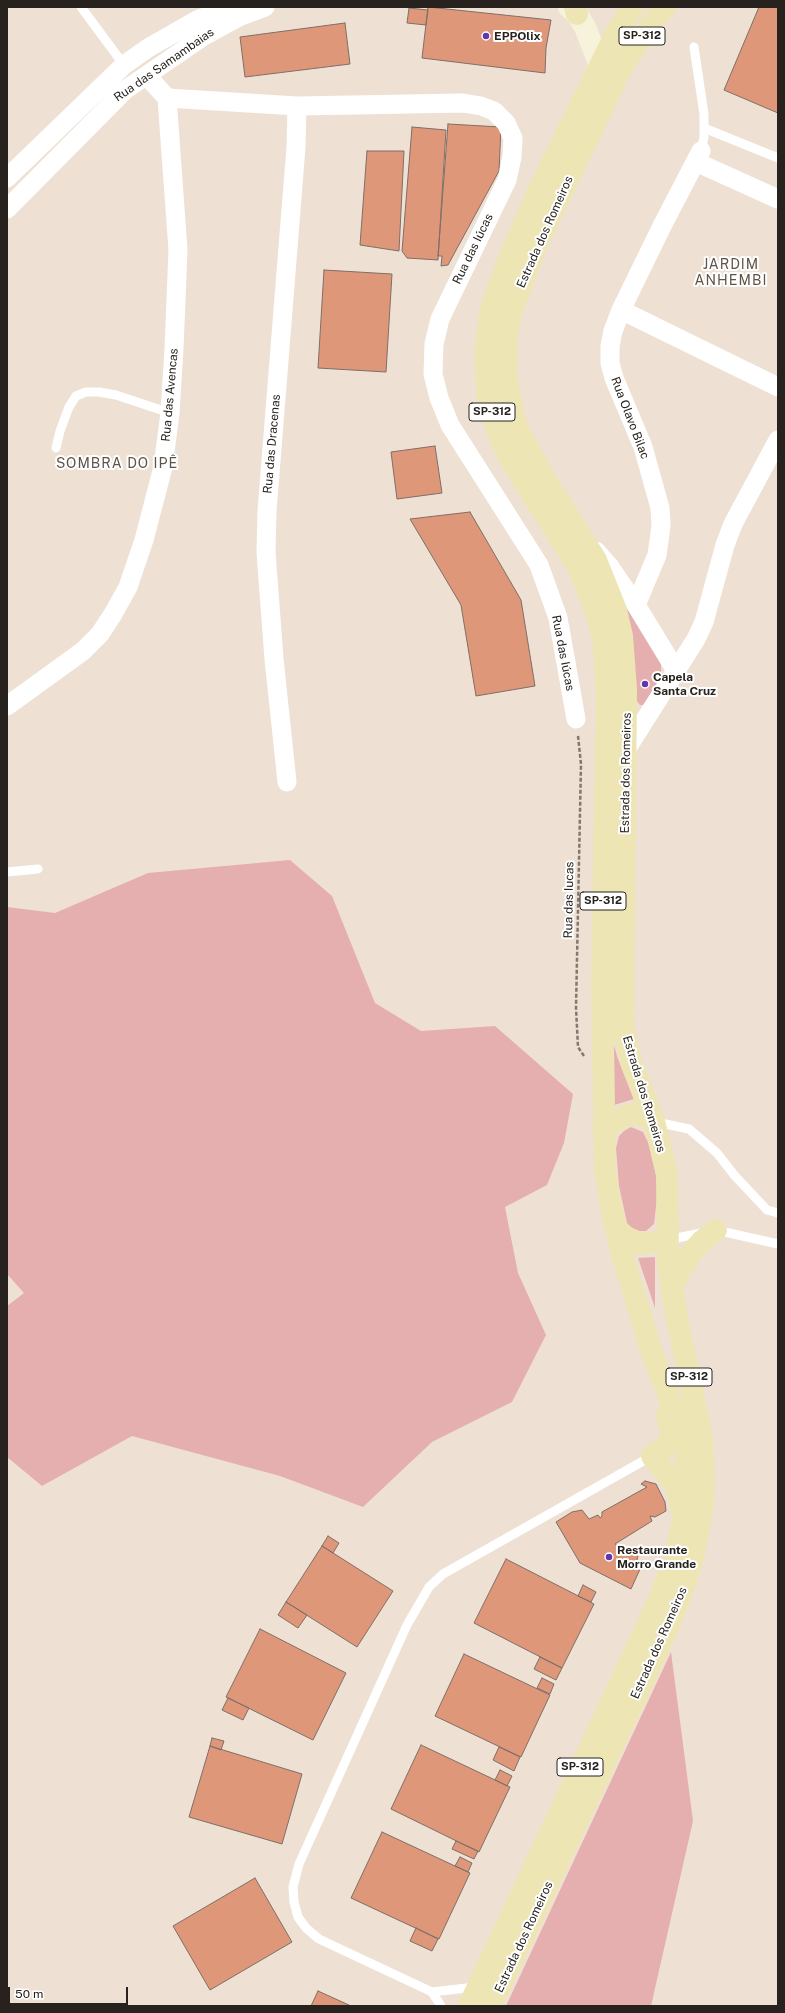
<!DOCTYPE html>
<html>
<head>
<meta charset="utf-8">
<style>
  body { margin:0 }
  #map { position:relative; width:785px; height:2013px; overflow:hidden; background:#eee1d3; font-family:"Public Sans",sans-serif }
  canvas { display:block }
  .frame { position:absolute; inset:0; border:8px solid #27221d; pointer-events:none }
  .scale { position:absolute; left:8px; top:1987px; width:120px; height:18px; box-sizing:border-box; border:2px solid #27221d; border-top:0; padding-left:5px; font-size:12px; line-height:14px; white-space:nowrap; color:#27221d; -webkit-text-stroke:3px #fff; paint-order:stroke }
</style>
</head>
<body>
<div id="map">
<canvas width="785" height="2013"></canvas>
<div class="frame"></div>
<div class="scale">50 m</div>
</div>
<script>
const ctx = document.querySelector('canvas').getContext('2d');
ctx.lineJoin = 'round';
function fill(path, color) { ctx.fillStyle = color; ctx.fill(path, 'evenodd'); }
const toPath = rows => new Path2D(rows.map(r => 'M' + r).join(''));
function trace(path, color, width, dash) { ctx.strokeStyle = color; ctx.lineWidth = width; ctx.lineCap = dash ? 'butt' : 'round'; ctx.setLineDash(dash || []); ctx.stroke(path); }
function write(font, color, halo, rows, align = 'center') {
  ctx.font = font + ' "Public Sans",sans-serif'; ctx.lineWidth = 4; ctx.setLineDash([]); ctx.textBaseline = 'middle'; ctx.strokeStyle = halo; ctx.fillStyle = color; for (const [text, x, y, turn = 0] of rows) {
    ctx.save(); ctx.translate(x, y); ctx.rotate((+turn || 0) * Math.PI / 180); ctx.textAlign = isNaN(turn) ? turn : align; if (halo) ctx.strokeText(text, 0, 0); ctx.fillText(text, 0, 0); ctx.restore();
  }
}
fill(toPath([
  [625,607,633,607,659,657,661,664,661,680,643,705,640,705,636,700],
  [290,860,332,896,375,1003,421,1031,495,1026,573,1094,564,1143,547,1185,505,1207,518,1273,546,1335,512,1402,432,1442,363,1507,280,1476,132,1436,42,1486,7,1457,7,1306,24,1293,7,1274,7,907,55,913,148,873],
  [611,1035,618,1059,634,1099,611,1106],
  [631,1127,643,1132,649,1144,656,1175,658,1190,654,1224,646,1231,639,1231,633,1229,627,1223,619,1186,616,1148,619,1136,624,1131],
  [655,1257,655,1308,638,1258],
  [671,1652,693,1821,651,2006,506,2006]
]), '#e5afb0');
const building = toPath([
  [428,7,551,20,546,48,545,73,422,58,428,7],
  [759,7,778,7,778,113,724,90,759,7],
  [409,8,428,10,426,25,407,23,409,8],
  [345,23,350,64,245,77,240,37,345,23],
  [448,124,501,127,499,171,448,265,441,266,442,256,438,256,448,124],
  [412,127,446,130,438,260,407,258,402,251,412,127],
  [367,151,404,151,399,251,360,245,367,151],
  [324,270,392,274,386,372,318,368,324,270],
  [435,446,442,493,397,499,391,452,435,446],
  [470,512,521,600,535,686,476,696,461,605,410,519,470,512],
  [645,1481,656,1484,665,1502,666,1511,655,1517,650,1516,652,1521,615,1544,638,1556,636,1564,641,1567,631,1589,580,1563,556,1522,572,1512,582,1510,589,1519,598,1515,600,1518,602,1516,602,1512,647,1487,641,1484,645,1481],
  [328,1536,339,1543,333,1553,322,1546,328,1536],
  [322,1546,393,1591,357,1647,286,1602,322,1546],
  [506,1559,594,1604,562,1668,474,1623,506,1559],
  [583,1585,596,1592,591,1602,578,1596,583,1585],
  [286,1602,307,1615,298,1628,278,1615,286,1602],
  [260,1629,346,1673,313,1740,226,1697,260,1629],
  [464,1654,550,1695,521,1757,435,1716,464,1654],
  [540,1657,562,1668,556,1680,534,1669,540,1657],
  [542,1678,554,1684,550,1694,537,1688,542,1678],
  [228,1698,249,1708,243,1720,222,1710,228,1698],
  [212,1738,224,1741,221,1750,210,1746,212,1738],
  [421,1745,510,1787,479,1852,391,1809,421,1745],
  [210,1746,302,1774,282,1844,189,1817,210,1746],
  [499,1747,520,1757,514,1771,493,1760,499,1747],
  [500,1770,512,1776,507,1786,495,1780,500,1770],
  [382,1832,470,1873,439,1939,351,1898,382,1832],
  [456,1841,478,1851,474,1859,452,1849,456,1841],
  [460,1857,472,1863,468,1872,455,1866,460,1857],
  [255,1878,292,1942,210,1990,173,1926,255,1878],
  [416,1928,438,1939,432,1951,410,1941,416,1928],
  [318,1991,351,2006,311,2006,318,1991]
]);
fill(building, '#de9779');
trace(building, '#7e6e67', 1);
trace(toPath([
  [578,736,581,764,576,1008,578,1047,584,1056]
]), '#81786f', 2.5, [4, 2]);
trace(toPath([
  [81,7,124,65],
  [694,47,704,114,704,137,701,151],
  [704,128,778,158],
  [56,448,60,431,69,407,76,396,86,392,99,392,116,395,170,413],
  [7,872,38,869],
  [656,1122,689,1129,717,1153,735,1176,767,1210,778,1213],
  [667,1240,716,1230,778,1244],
  [432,1992,467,1988,475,1985],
  [441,2006,432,1992,319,1939,306,1928,298,1917,294,1902,293,1887,299,1864,407,1625,429,1587,443,1574,652,1456]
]), '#fff', 9);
trace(toPath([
  [147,76,167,98,297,106,463,103,481,106,494,111,506,123,513,138,512,157,507,180,440,319,434,344,433,374,439,398,450,425,539,565,558,618,576,719],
  [696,162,778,199],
  [7,178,124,65,148,48,197,20,232,7],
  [7,209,125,90,204,36,241,16,265,7],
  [621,310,778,387],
  [596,551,610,567,636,605,675,669],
  [636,605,657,555,661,526,660,508,643,447,614,378,610,363,610,346,613,331,621,310,662,226,701,151],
  [7,706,83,651,100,634,113,614,128,587,144,540,163,467,170,413,174,349,178,250,167,98],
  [626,750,696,639,704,622,725,545,733,524,778,440],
  [287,782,274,659,266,552,267,511,296,147,297,106]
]), '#fff', 19);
trace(toPath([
  [569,7,577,14,585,27,600,66]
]), '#f7f2da', 22);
trace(toPath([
  [575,7,577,14],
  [603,1130,621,1118,631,1114,641,1115,654,1121],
  [616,1229,626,1237,641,1244,667,1240],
  [671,1288,691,1253,702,1241,716,1230],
  [667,1414,671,1430,670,1438,667,1445,652,1456,677,1487,681,1508],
  [469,2006,659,1600,676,1553,686,1503,686,1455,683,1437,677,1417,652,1353,622,1254,610,1202,605,1170,602,980,607,689,603,639,597,615,579,569,511,461,501,441,488,398,486,375,485,353,491,308,508,261,541,185,600,66,618,29,633,7],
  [491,2006,667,1630,686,1582,694,1554,703,1504,704,1479,702,1438,677,1319,668,1262,667,1174,654,1121,631,1062,623,1026,626,689,622,636,616,610,596,560,539,469,520,433,513,414,506,374,507,333,511,313,537,244,622,67,650,25,665,7]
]), '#eee5b5', 22);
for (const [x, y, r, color] of [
  [486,36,4,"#6436ae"],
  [645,684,4,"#6436ae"],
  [609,1557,4,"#6436ae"]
]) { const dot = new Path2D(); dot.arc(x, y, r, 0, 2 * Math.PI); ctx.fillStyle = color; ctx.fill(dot); trace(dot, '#fff', 1.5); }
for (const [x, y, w] of [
  [642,36,46],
  [492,412,46],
  [603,901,46],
  [689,1377,46],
  [580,1767,46]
]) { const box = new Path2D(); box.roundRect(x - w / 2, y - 9, w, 18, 3); ctx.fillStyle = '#fff'; ctx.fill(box); trace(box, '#27221d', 1); }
write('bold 11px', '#27221d', null, [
  ["SP-312",642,36],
  ["SP-312",492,412],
  ["SP-312",603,901],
  ["SP-312",689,1377],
  ["SP-312",580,1767]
]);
write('bold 12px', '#27221d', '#fff', [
  ["EPPOlix",494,36],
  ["Capela",653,677],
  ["Santa Cruz",653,691],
  ["Restaurante",617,1550],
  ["Morro Grande",617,1564]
], 'left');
write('12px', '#27221d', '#fff', [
  ["Rua das Samambaias",164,65,-35],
  ["Estrada dos Romeiros",545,232,-66],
  ["Rua das Iúcas",473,249,-64],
  ["Rua das Avencas",170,395,-85],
  ["Rua Olavo Bilac",630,418,69],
  ["Rua das Dracenas",272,444,-85],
  ["Rua das Iúcas",563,653,79],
  ["Estrada dos Romeiros",626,773,-89],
  ["Rua das Iucas",569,900,-89],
  ["Estrada dos Romeiros",644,1094,73],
  ["Estrada dos Romeiros",659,1643,-66],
  ["Estrada dos Romeiros",524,1937,-65]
]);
ctx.letterSpacing = '1px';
write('14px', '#5f5448', '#fff', [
  ["JARDIM",731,265],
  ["ANHEMBI",731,281],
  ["SOMBRA DO IPÊ",117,464]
]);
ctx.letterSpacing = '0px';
</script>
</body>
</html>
